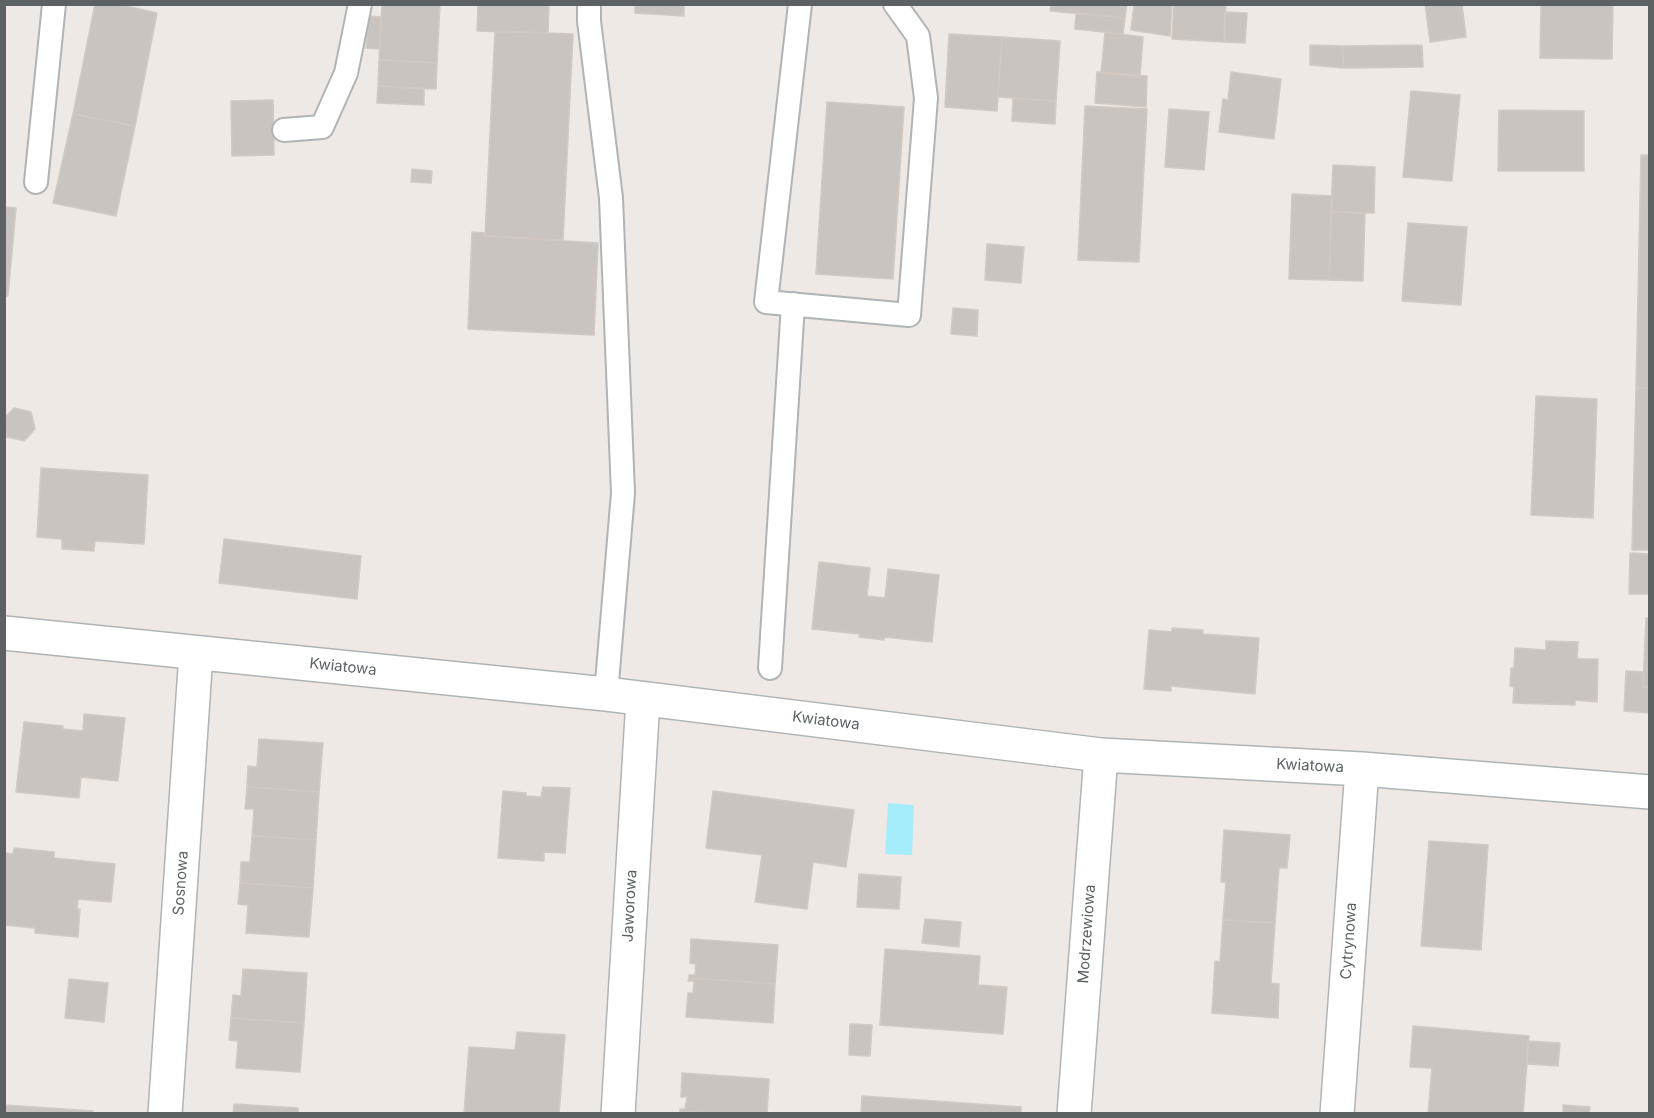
<!DOCTYPE html>
<html>
<head>
<meta charset="utf-8">
<style>
  body { margin:0 }
  #map { position:relative; width:1654px; height:1118px; overflow:hidden; background:#eee9e4; font-family:Inter,sans-serif }
  canvas { display:block }
  .frame { position:absolute; inset:0; border:6px solid #5c6264; pointer-events:none }
</style>
</head>
<body>
<div id="map">
<canvas width="1654" height="1118"></canvas>
<div class="frame"></div>
</div>
<script>
const ctx = document.querySelector('canvas').getContext('2d');
ctx.lineJoin = 'round';
function fill(path, color) { ctx.fillStyle = color; ctx.fill(path, 'evenodd'); }
const toPath = rows => new Path2D(rows.map(r => 'M' + r).join(''));
function trace(path, color, width, dash) { ctx.strokeStyle = color; ctx.lineWidth = width; ctx.lineCap = dash ? 'butt' : 'round'; ctx.setLineDash(dash || []); ctx.stroke(path); }
function write(font, color, halo, rows, align = 'center') {
  ctx.font = font + ' Inter,sans-serif'; ctx.lineWidth = 4.5; ctx.setLineDash([]); ctx.textBaseline = 'middle'; ctx.strokeStyle = halo; ctx.fillStyle = color; for (const [text, x, y, turn = 0] of rows) {
    ctx.save(); ctx.translate(x, y); ctx.rotate((+turn || 0) * Math.PI / 180); ctx.textAlign = isNaN(turn) ? turn : align; if (halo) ctx.strokeText(text, 0, 0); ctx.fillText(text, 0, 0); ctx.restore();
  }
}
fill(toPath([
  [888,803,914,805,912,855,885,854]
]), '#a6edfc');
const building = toPath([
  [95,4,117,4,157,13,135,126,73,114,95,4],
  [382,4,440,4,437,63,379,60,382,4],
  [478,4,549,4,548,33,477,31,478,4],
  [635,4,684,4,684,16,635,13,635,4],
  [1051,4,1127,4,1125,18,1050,11,1051,4],
  [1134,4,1172,4,1170,36,1131,30,1134,4],
  [1174,4,1226,4,1224,42,1172,39,1174,4],
  [1425,4,1462,4,1466,37,1430,42,1425,4],
  [1541,4,1613,4,1612,59,1540,58,1541,4],
  [1225,12,1247,13,1245,43,1224,42,1225,12],
  [1076,13,1125,18,1123,34,1075,29,1076,13],
  [368,16,381,17,380,49,366,48,368,16],
  [495,31,573,34,563,240,485,236,495,31],
  [1105,32,1143,37,1140,76,1101,73,1105,32],
  [949,34,1002,37,997,111,945,107,949,34],
  [1002,37,1060,41,1056,101,998,97,1002,37],
  [1310,45,1342,46,1344,68,1310,65,1310,45],
  [1422,45,1423,67,1344,68,1342,46,1422,45],
  [379,60,437,63,436,89,378,86,379,60],
  [1097,72,1147,76,1146,107,1095,103,1097,72],
  [1231,72,1281,79,1274,139,1219,132,1223,99,1228,100,1231,72],
  [378,86,424,89,424,105,377,103,378,86],
  [1411,91,1460,95,1452,181,1403,177,1411,91],
  [1013,98,1056,101,1055,124,1012,121,1013,98],
  [273,100,274,155,232,156,231,101,273,100],
  [827,102,904,107,893,279,816,274,827,102],
  [1085,106,1147,109,1139,262,1078,260,1085,106],
  [1169,109,1209,112,1204,170,1165,167,1169,109],
  [1499,110,1584,111,1584,171,1498,171,1499,110],
  [73,114,135,126,116,216,53,203,73,114],
  [1641,155,1650,155,1650,388,1636,388,1641,155],
  [1333,165,1375,167,1374,213,1331,212,1333,165],
  [412,169,432,171,431,183,411,182,412,169],
  [1292,194,1332,196,1329,280,1289,279,1292,194],
  [4,207,16,208,8,296,4,296,4,207],
  [1331,212,1365,213,1363,281,1329,280,1331,212],
  [1408,223,1467,227,1461,305,1402,301,1408,223],
  [472,232,486,233,485,236,598,243,594,335,468,329,472,232],
  [987,244,1024,247,1021,283,985,280,987,244],
  [953,308,978,310,977,336,951,334,953,308],
  [1636,388,1650,388,1650,550,1632,550,1636,388],
  [1536,396,1597,399,1593,518,1531,515,1536,396],
  [14,408,31,412,35,429,24,441,7,437,4,418,14,408],
  [41,468,148,475,144,544,95,541,94,551,62,549,62,539,37,537,41,468],
  [224,539,361,556,357,599,219,583,224,539],
  [1630,553,1650,554,1650,594,1629,594,1630,553],
  [819,562,870,568,867,596,885,598,888,569,939,575,932,642,884,637,884,640,859,637,860,634,812,629,819,562],
  [1646,618,1650,618,1650,687,1643,687,1646,618],
  [1172,628,1203,630,1203,634,1259,638,1255,694,1171,686,1171,691,1144,689,1149,630,1172,632,1172,628],
  [1546,641,1578,642,1577,659,1598,659,1597,702,1575,700,1575,705,1513,703,1514,687,1510,686,1511,668,1514,668,1515,648,1546,650,1546,641],
  [1626,671,1644,672,1643,687,1650,687,1650,713,1624,711,1626,671],
  [84,714,125,718,118,781,81,777,79,798,16,792,24,722,63,726,63,729,83,731,84,714],
  [259,739,323,743,319,792,247,787,248,766,257,767,259,739],
  [247,787,319,792,316,840,252,836,254,809,245,809,247,787],
  [543,787,570,788,565,853,544,852,544,861,498,858,503,791,526,793,526,796,541,797,543,787],
  [713,791,854,810,846,867,813,862,807,909,755,902,762,855,706,848,713,791],
  [1224,830,1290,835,1287,868,1279,868,1275,923,1223,920,1226,882,1221,882,1224,830],
  [252,836,316,840,313,888,240,883,241,862,250,862,252,836],
  [1429,841,1488,845,1481,950,1421,946,1429,841],
  [14,848,54,852,54,858,115,864,111,902,78,899,77,909,80,909,78,937,35,933,35,928,4,925,4,853,13,854,14,848],
  [859,874,901,877,899,909,857,907,859,874],
  [240,883,313,888,309,937,246,933,248,905,238,904,240,883],
  [925,919,961,922,959,947,922,943,925,919],
  [1223,920,1275,923,1271,983,1279,984,1278,1018,1212,1013,1215,961,1220,962,1223,920],
  [691,939,778,945,775,984,689,978,689,975,695,975,696,964,690,963,691,939],
  [885,949,980,956,978,985,1007,987,1003,1034,880,1025,885,949],
  [243,969,307,973,304,1023,231,1018,233,995,241,996,243,969],
  [689,978,775,984,773,1023,686,1017,688,993,693,993,694,981,688,981,689,978],
  [69,979,108,983,104,1022,65,1018,69,979],
  [231,1018,304,1023,300,1072,236,1068,238,1041,229,1040,231,1018],
  [850,1024,872,1025,870,1056,849,1055,850,1024],
  [1413,1026,1529,1036,1523,1114,1428,1114,1432,1068,1410,1067,1413,1026],
  [517,1032,565,1035,559,1114,464,1114,469,1047,515,1050,517,1032],
  [1528,1041,1560,1043,1558,1066,1527,1064,1528,1041],
  [682,1073,769,1079,767,1114,680,1112,680,1109,685,1109,687,1097,681,1097,682,1073],
  [862,1096,1021,1107,1021,1114,861,1114,862,1096],
  [234,1104,298,1108,298,1114,233,1114,234,1104],
  [4,1105,93,1111,93,1114,4,1114,4,1105],
  [1563,1105,1590,1107,1589,1114,1563,1114,1563,1105]
]);
fill(building, '#cac4c1');
trace(building, '#d2c9c2', 1.5);
const lane = toPath([
  [589,4,589,21,611,198,623,493,606,694],
  [800,4,766,302,909,315,926,98,918,36,895,4],
  [284,130,322,127,346,73,360,4],
  [36,182,54,4],
  [770,668,793,304]
]);
const street = toPath([
  [4,633,606,694,1101,755,1362,769,1650,792],
  [165,1114,196,653],
  [618,1114,643,699],
  [1074,1114,1101,755],
  [1337,1114,1362,769]
]);
trace(lane, '#afb4b6', 26);
trace(street, '#afb4b6', 36);
trace(lane, '#fff', 22);
trace(street, '#fff', 33);
write('15px', '#5c6264', '#fff', [
  ["Kwiatowa",343,667,6],
  ["Kwiatowa",826,721,7],
  ["Kwiatowa",1310,766,3],
  ["Sosnowa",181,883,-86],
  ["Jaworowa",630,906,-87],
  ["Modrzewiowa",1087,934,-86],
  ["Cytrynowa",1349,941,-86]
]);
</script>
</body>
</html>
